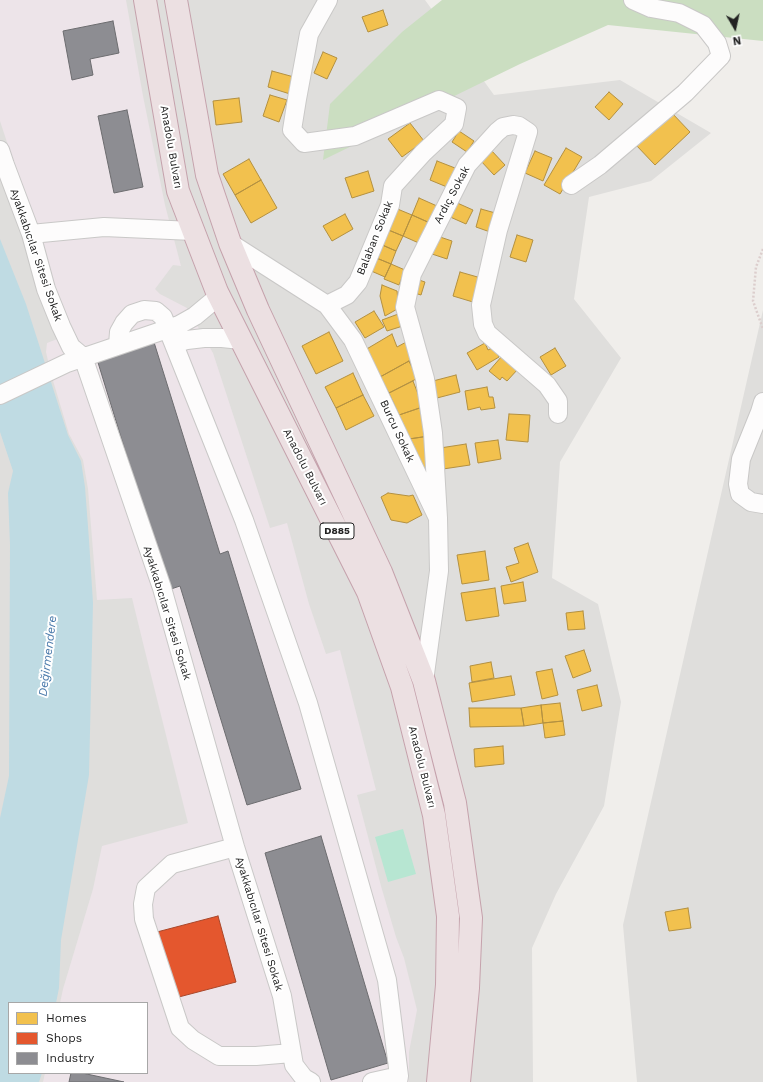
<!DOCTYPE html>
<html>
<head>
<meta charset="utf-8">
<style>
  body { margin:0 }
  #map { position:relative; width:763px; height:1082px; overflow:hidden; background:#f0eeeb; font-family:"Work Sans",sans-serif }
  canvas { display:block }
  .legend { position:absolute; left:8px; top:1002px; width:140px; height:72px; box-sizing:border-box; background:#fff; border:1px solid #a7a7a7; margin:0; padding:5px 7px; list-style:none; font-size:12px; color:#222 }
  .legend li { display:flex; align-items:center; gap:8px; height:20px }
  .legend b { width:20px; border:1px solid #a7a7a7 }
  .north { position:absolute; left:715px; top:8px; width:40px; height:40px; -webkit-text-stroke:3px #fff; paint-order:stroke; rotate:171deg; font-size:11px; font-weight:700; line-height:16px; text-align:center; color:#222 }
  .north::after { content:''; display:block; margin:auto; width:14px; height:18px; background:#222; clip-path:polygon(50% 0,100% 100%,50% 72%,0 100%) }
</style>
</head>
<body>
<div id="map">
<canvas width="763" height="1082"></canvas>
<ul class="legend">
<li><b style="height:11px;background:#f2c14e"></b>Homes</li>
<li><b style="height:11px;background:#e4572e"></b>Shops</li>
<li><b style="height:11px;background:#8d8d92"></b>Industry</li>
</ul>
<div class="north">N</div>
</div>
<script>
const ctx = document.querySelector('canvas').getContext('2d');
ctx.lineJoin = 'round';
function fill(path, color) { ctx.fillStyle = color; ctx.fill(path, 'evenodd'); }
const toPath = rows => new Path2D(rows.map(r => 'M' + r).join(''));
function trace(path, color, width, dash) { ctx.strokeStyle = color; ctx.lineWidth = width; ctx.lineCap = dash ? 'butt' : 'round'; ctx.setLineDash(dash || []); ctx.stroke(path); }
function write(font, color, halo, rows, align = 'center') {
  ctx.font = font + ' "Work Sans",sans-serif'; ctx.lineWidth = 4; ctx.setLineDash([]); ctx.textBaseline = 'middle'; ctx.strokeStyle = halo; ctx.fillStyle = color; for (const [text, x, y, turn = 0] of rows) {
    ctx.save(); ctx.translate(x, y); ctx.rotate((+turn || 0) * Math.PI / 180); ctx.textAlign = isNaN(turn) ? turn : align; if (halo) ctx.strokeText(text, 0, 0); ctx.fillText(text, 0, 0); ctx.restore();
  }
}
fill(toPath([
  [0,0,425,0,494,95,620,80,711,133,651,181,589,197,574,299,621,358,560,462,552,578,598,604,621,702,604,806,556,894,532,948,533,1082,0,1082],
  [9,1003,147,1003,147,1073,9,1073],
  [763,310,763,1082,637,1082,623,925]
]), '#dfdedc');
fill(toPath([
  [0,0,126,0,143,96,165,205,181,266,173,265,155,289,160,294,187,308,213,353,270,528,287,523,309,604,326,654,340,650,376,790,357,795,381,886,396,937,404,958,417,1010,409,1052,409,1082,43,1082,45,1073,147,1073,147,1003,60,1003,63,989,93,889,102,846,188,823,144,647,132,598,97,600,88,489,83,460,69,434,51,374,46,352,47,343,60,338,68,327,0,121]
]), '#ede4e9');
fill(toPath([
  [442,0,763,0,763,41,608,25,520,64,323,160,330,104,402,32]
]), '#cbdec1');
fill(toPath([
  [403,829,416,874,388,882,375,837]
]), '#b7e6d2');
fill(toPath([
  [0,239,26,304,68,435,81,461,85,487,89,540,93,603,89,775,61,940,59,988,56,1003,9,1003,9,1073,42,1073,39,1082,0,1082,0,818,9,776,10,545,8,493,13,471,0,432]
]), '#bfdbe3');
const homes = toPath([
  [383,10,388,25,368,32,362,17,383,10],
  [323,52,337,58,327,79,314,73,323,52],
  [272,71,294,77,290,94,268,87,272,71],
  [609,92,623,104,609,120,595,107,609,92],
  [270,95,287,100,279,122,263,116,270,95],
  [239,98,242,122,216,125,213,101,239,98],
  [671,112,690,132,655,165,636,145,671,112],
  [410,123,424,141,402,157,388,139,410,123],
  [459,131,474,141,467,152,452,142,459,131],
  [566,148,582,157,560,194,544,185,566,148],
  [491,150,505,165,494,175,480,160,491,150],
  [535,151,552,158,543,181,525,173,535,151],
  [249,159,261,180,235,195,223,174,249,159],
  [437,161,455,168,447,187,430,180,437,161],
  [368,171,374,191,352,198,345,178,368,171],
  [261,180,277,208,251,223,235,195,261,180],
  [419,198,437,206,430,223,412,215,419,198],
  [455,202,473,210,466,224,448,216,455,202],
  [395,208,412,215,403,236,386,229,395,208],
  [481,209,499,214,493,233,476,227,481,209],
  [345,214,353,229,332,241,323,226,345,214],
  [412,215,430,223,421,244,403,236,412,215],
  [386,229,403,236,396,251,380,244,386,229],
  [517,235,533,240,526,262,510,257,517,235],
  [437,236,452,241,447,259,432,254,437,236],
  [380,244,396,251,391,264,374,257,380,244],
  [374,257,391,264,385,277,369,270,374,257],
  [391,264,405,270,399,285,384,279,391,264],
  [460,272,481,278,473,302,453,296,460,272],
  [416,279,425,282,421,295,411,292,416,279],
  [382,285,397,291,399,308,385,316,380,296,382,285],
  [374,311,384,327,365,338,355,322,374,311],
  [401,313,406,325,387,331,382,320,401,313],
  [329,332,343,361,316,374,302,346,329,332],
  [392,334,397,347,410,340,414,371,409,361,380,377,365,350,392,334],
  [485,343,488,350,494,347,499,357,477,370,467,353,485,343],
  [555,348,566,366,551,375,540,357,555,348],
  [502,356,518,369,507,381,502,377,500,380,489,371,502,356],
  [409,361,418,378,389,393,380,377,409,361],
  [353,373,363,395,336,408,325,387,353,373],
  [456,375,460,392,437,398,433,381,456,375],
  [413,381,423,407,399,415,389,393,413,381],
  [487,387,489,397,493,397,495,408,481,410,480,407,468,410,465,391,487,387],
  [363,395,374,416,346,430,336,408,363,395],
  [425,406,429,436,409,439,404,426,399,415,425,406],
  [509,414,530,415,528,442,506,440,509,414],
  [429,436,431,470,424,472,409,439,429,436],
  [498,440,501,459,478,463,475,443,498,440],
  [466,444,470,465,443,469,440,448,466,444],
  [388,493,409,496,413,495,422,515,407,523,391,520,381,497,388,493],
  [528,543,538,572,511,582,506,567,519,563,514,548,528,543],
  [485,551,489,580,462,584,457,555,485,551],
  [523,582,526,601,504,604,501,586,523,582],
  [495,588,499,616,466,621,461,593,495,588],
  [583,611,585,629,568,630,566,613,583,611],
  [584,650,591,671,573,678,565,656,584,650],
  [491,662,494,678,472,682,470,666,491,662],
  [552,669,558,695,542,699,536,672,552,669],
  [511,676,515,695,472,702,469,683,511,676],
  [597,685,602,706,582,711,577,690,597,685],
  [560,703,563,721,543,723,541,705,560,703],
  [541,705,543,723,524,726,521,708,541,705],
  [469,708,521,708,524,726,470,727,469,708],
  [563,721,565,735,545,738,543,723,563,721],
  [503,746,504,764,475,767,474,749,503,746],
  [688,908,691,928,669,931,665,912,688,908]
]);
fill(homes, '#f2c14e');
trace(homes, '#b49141', 1);
const shops = toPath([
  [218,916,236,982,175,998,157,932,218,916]
]);
fill(shops, '#e4572e');
trace(shops, '#aa472a', 1);
const industry = toPath([
  [113,21,119,53,90,59,93,75,72,80,63,31,113,21],
  [127,110,143,187,114,193,98,116,127,110],
  [153,339,220,554,228,551,301,789,247,805,180,586,168,590,96,356,153,339],
  [321,836,388,1063,331,1080,265,853,321,836],
  [71,1073,82,1073,124,1082,69,1082,71,1073]
]);
fill(industry, '#8d8d92');
trace(industry, '#6d6d70', 1);
const minor = toPath([
  [0,150,5,165,31,234,46,289,61,326,71,347,83,357,162,588,235,847,282,996,294,1065,304,1078,311,1082],
  [571,185,600,165,685,93,721,56,717,43,703,25,679,13,651,8,633,0],
  [31,234,104,227,193,231],
  [230,243,327,305,353,340,438,518,439,571,424,681],
  [327,305,347,295,358,282,390,205,393,186,423,153,454,124,457,108,439,100,355,136,304,143,292,130,297,99,309,34,328,0],
  [174,344,187,340,204,338,222,338,241,340],
  [118,345,119,332,124,323,132,314,144,310,156,311,163,317,244,520,308,703,387,980,399,1076,398,1082],
  [0,395,67,363,179,325,195,316,219,296],
  [763,402,760,412,741,459,738,484,740,494,751,502,763,504],
  [438,518,433,433,425,379,405,307,412,274,467,165,497,132,503,127,513,125,519,126,528,132,498,230,481,305,483,324,487,333,547,385,558,401,558,414],
  [235,847,172,864,146,888,143,904,144,919,180,1028,193,1040,219,1056,256,1056,292,1053],
  [372,1082,399,1076]
]);
const highway = toPath([
  [145,0,178,191,217,292,368,592,402,687,434,815,448,916,447,985,438,1082],
  [176,0,207,175,230,243,258,310,381,572,424,681,455,803,471,918,468,988,459,1082]
]);
trace(minor, '#c9c8c7', 20);
trace(highway, '#c5a2ac', 24);
trace(toPath([
  [763,249,756,267,753,301,763,329]
]), '#dccecd', 2.5, [2, 2]);
trace(minor, '#fdfcfc', 18);
trace(highway, '#ece0e2', 22);
for (const [x, y, w] of [
  [337,531,34]
]) { const box = new Path2D(); box.roundRect(x - w / 2, y - 8, w, 16, 3); ctx.fillStyle = '#fff'; ctx.fill(box); trace(box, '#222', 1); }
write('bold 10px', '#222', null, [
  ["D885",337,531]
]);
write('11px', '#222', '#fff', [
  ["Anadolu Bulvarı",171,147,80],
  ["Ardıç Sokak",452,195,-62],
  ["Balaban Sokak",375,238,-68],
  ["Ayakkabıcılar Sitesi Sokak",36,255,71],
  ["Burcu Sokak",397,431,65],
  ["Anadolu Bulvarı",305,467,63],
  ["Ayakkabıcılar Sitesi Sokak",167,613,73],
  ["Anadolu Bulvarı",422,767,76],
  ["Ayakkabıcılar Sitesi Sokak",259,924,73]
]);
write('italic 12px', '#4a7aab', '#fff', [
  ["Değirmendere",48,656,-83]
]);
</script>
</body>
</html>
